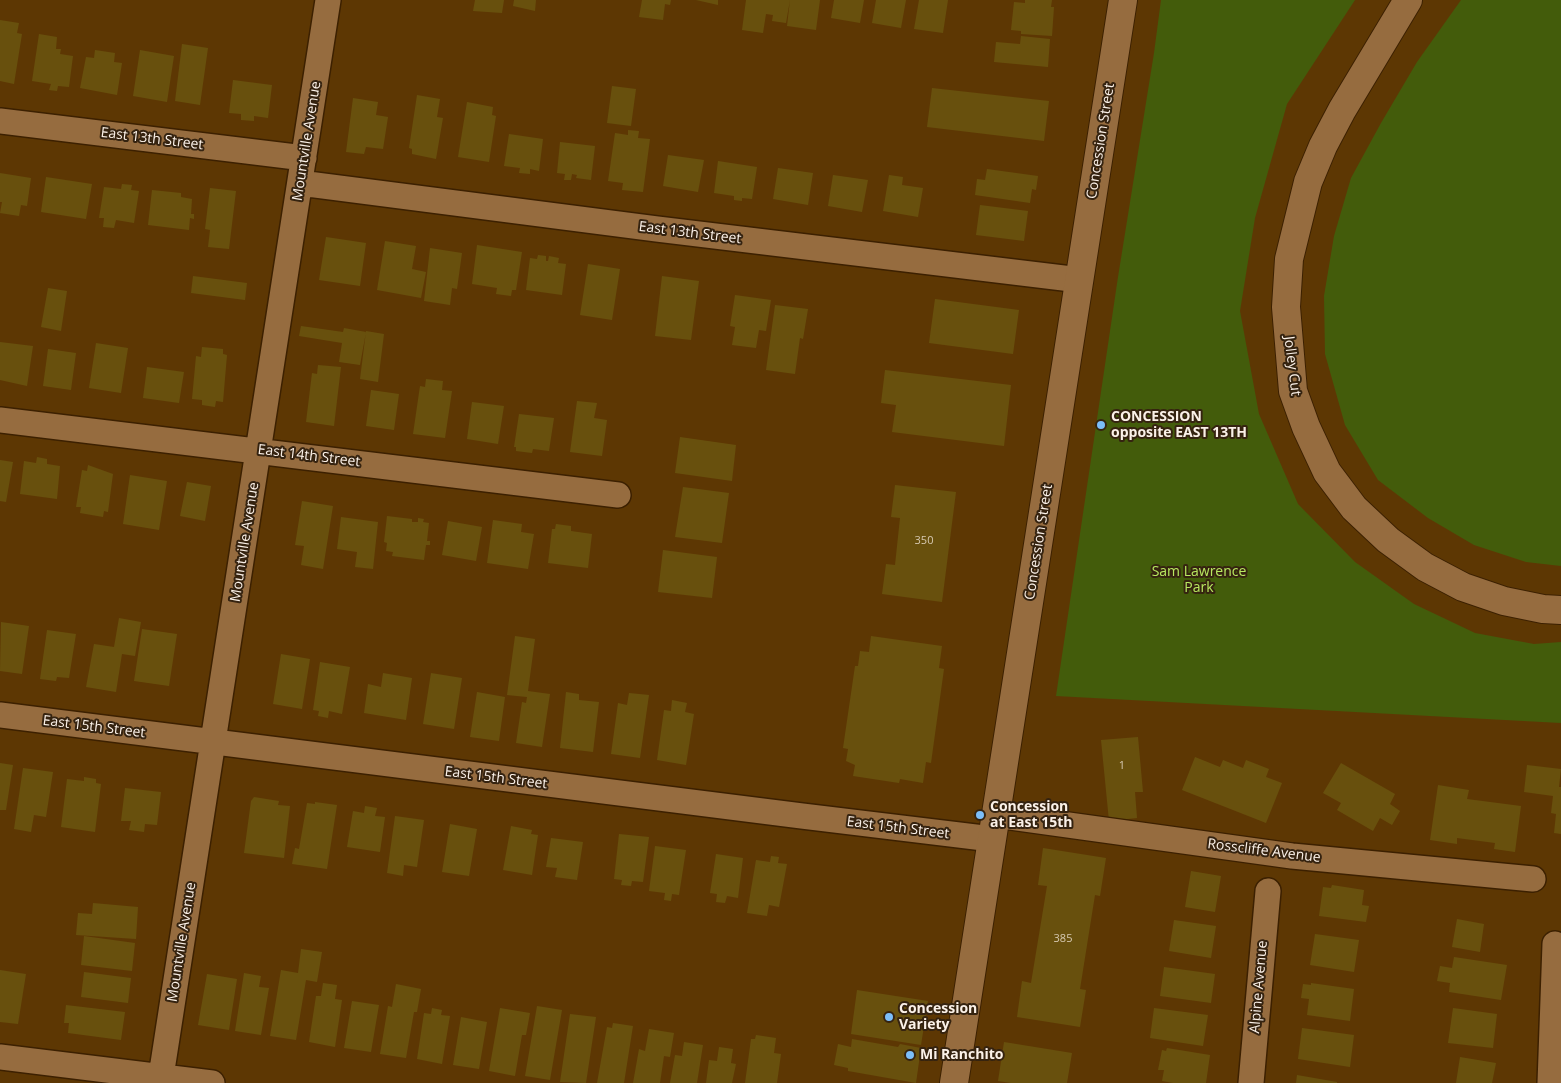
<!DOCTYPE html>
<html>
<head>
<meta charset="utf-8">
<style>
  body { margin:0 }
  canvas { display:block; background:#5d3703 }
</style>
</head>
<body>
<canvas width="1561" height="1083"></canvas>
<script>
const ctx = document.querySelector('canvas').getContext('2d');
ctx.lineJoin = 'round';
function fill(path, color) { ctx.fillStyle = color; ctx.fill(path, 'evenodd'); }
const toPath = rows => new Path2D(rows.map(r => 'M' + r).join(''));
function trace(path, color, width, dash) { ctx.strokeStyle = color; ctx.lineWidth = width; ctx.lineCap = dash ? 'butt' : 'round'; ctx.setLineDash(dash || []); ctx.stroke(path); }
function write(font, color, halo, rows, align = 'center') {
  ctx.font = font + ' "Open Sans",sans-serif'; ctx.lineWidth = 4; ctx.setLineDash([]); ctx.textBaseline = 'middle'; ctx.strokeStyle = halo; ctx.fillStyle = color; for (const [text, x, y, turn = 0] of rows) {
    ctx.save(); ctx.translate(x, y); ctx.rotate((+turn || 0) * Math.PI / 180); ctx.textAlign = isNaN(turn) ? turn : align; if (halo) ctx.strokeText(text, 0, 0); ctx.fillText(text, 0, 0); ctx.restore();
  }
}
fill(toPath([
  [1161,0,1355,0,1287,104,1255,218,1240,311,1259,414,1298,504,1355,562,1414,604,1475,633,1534,644,1561,642,1561,723,1056,696,1118,277,1154,53],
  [1461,0,1561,0,1561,566,1526,562,1474,545,1428,518,1378,480,1345,425,1325,354,1324,296,1334,236,1351,178,1381,123,1417,62]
]), '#435c0b');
fill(toPath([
  [475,0,504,0,502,13,473,11],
  [514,0,536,0,535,11,513,6],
  [642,0,671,0,670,5,665,4,663,20,639,17],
  [696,0,718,0,718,5],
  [746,0,790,0,786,23,772,21,773,15,766,14,763,33,742,30],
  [790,0,820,0,816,30,787,26],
  [834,0,864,0,860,23,831,18],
  [876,0,906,0,901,28,872,23],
  [919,0,948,0,943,33,914,29],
  [1025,0,1052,0,1051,7,1054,7,1052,36,1021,34,1021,31,1011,30,1014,2,1025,3],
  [0,20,19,23,17,33,22,34,14,84,0,81],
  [39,34,57,37,56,49,61,49,60,54,73,56,69,87,58,86,57,91,49,90,51,84,32,81],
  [1021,36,1050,39,1048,67,994,62,996,42,1020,44],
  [182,44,208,48,200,105,175,101],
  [95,50,115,53,114,62,122,63,117,95,80,88,86,57,94,58],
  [140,50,174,56,167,102,133,96],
  [233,80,272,85,268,118,254,116,254,121,241,120,241,114,229,113],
  [612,86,636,89,631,126,607,123],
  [932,88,1049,101,1044,141,927,127],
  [417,95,440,99,437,117,443,118,436,159,412,154,412,149,409,148],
  [353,98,378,102,376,115,388,117,383,149,366,147,364,154,346,152],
  [467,102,493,107,492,115,496,116,489,162,458,157],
  [628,130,639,131,638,138,650,139,643,192,622,190,623,183,608,181,615,133,628,135],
  [509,134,543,139,539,171,530,169,530,174,519,173,520,168,504,166],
  [560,142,595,146,591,180,576,178,577,175,572,174,571,180,564,180,565,174,557,173],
  [668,155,704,160,698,192,663,186],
  [718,161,757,167,752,199,742,198,742,201,734,200,734,196,714,193],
  [778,168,813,173,808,205,773,199],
  [987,169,1038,176,1036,190,1032,189,1030,203,975,195,977,179,985,180],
  [0,173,31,178,27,206,21,205,19,216,0,213,2,202,0,202],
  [833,175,868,180,862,212,828,206],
  [889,175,903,177,902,185,923,188,918,217,883,211],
  [46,177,92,184,86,219,41,212],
  [122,184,132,185,131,190,139,191,134,223,116,220,114,228,103,227,104,218,99,218,104,187,121,189],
  [210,188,236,191,229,249,208,247,210,230,205,229],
  [152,190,181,193,181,197,192,199,191,214,194,214,194,219,190,218,189,230,148,225],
  [980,205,1028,211,1024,241,976,235],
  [326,237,366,243,360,286,319,280],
  [385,241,416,246,412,269,426,272,421,298,377,290],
  [477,245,522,252,516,290,512,290,511,296,496,294,497,288,472,284],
  [430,248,462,253,457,289,452,288,450,305,424,301],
  [538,255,546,256,546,261,548,261,549,256,559,258,558,263,566,264,562,295,526,290,530,258,537,259],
  [588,264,620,269,612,320,580,315],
  [193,276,247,283,245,300,191,293],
  [662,276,699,281,691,340,655,336],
  [48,288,67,291,61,331,41,327],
  [735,295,771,300,766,331,759,330,756,348,732,345,735,327,730,326],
  [935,299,1019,310,1013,354,929,343],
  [775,305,808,309,803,339,800,338,795,374,766,370],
  [301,326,343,332,344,328,366,332,360,365,339,362,342,343,299,336],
  [366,331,384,334,378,382,360,379],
  [0,342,33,346,27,386,0,380],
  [96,343,128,348,121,393,89,388],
  [202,347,223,349,223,354,227,355,223,402,216,401,215,407,202,405,202,400,192,399,196,356,201,357],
  [48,349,76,353,71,390,43,386],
  [318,365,341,367,334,426,306,422,312,373,317,374],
  [147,367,184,372,179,403,143,398],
  [885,370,1011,385,1004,446,892,432,896,405,881,403],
  [426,379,443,381,442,390,452,391,445,438,413,434,420,386,425,387],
  [371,390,399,394,394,430,366,426],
  [577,401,597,403,594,418,607,420,602,456,570,452],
  [472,402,504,406,498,444,467,439],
  [519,414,554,418,549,451,533,449,532,453,516,451,516,447,514,447],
  [680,437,736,445,732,481,675,473],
  [37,457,47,459,47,464,60,466,57,499,20,494,24,461,36,463],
  [0,460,13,462,6,502,0,501],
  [88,465,113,474,108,512,104,511,103,517,80,513,81,507,76,507,82,470,87,471],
  [130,475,167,481,159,530,123,524],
  [187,482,211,486,205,521,180,516],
  [895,485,956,492,942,602,882,594,886,564,895,565,900,518,891,517],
  [683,487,729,493,722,543,675,537],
  [302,501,333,506,323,569,301,565,304,546,295,545],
  [387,516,412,519,412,522,418,522,418,518,424,519,423,522,429,523,427,541,430,541,430,545,426,545,424,560,392,556,393,552,386,551,387,543,384,542],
  [341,517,378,522,373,569,355,567,357,552,337,549],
  [493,520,522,524,521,532,534,534,528,569,487,563],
  [448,521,482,527,476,561,442,555],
  [556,524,571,526,571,531,592,534,588,568,548,563,552,529,555,529],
  [663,550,717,557,712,598,658,592],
  [119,618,141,622,135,656,122,654,116,692,86,687,94,644,114,647],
  [1,622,29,626,22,674,0,671],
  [142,629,177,634,169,686,134,681],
  [47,630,76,634,69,678,57,677,56,681,40,679],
  [515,636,535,639,528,691,550,694,542,747,516,743,522,702,526,703,527,697,507,695],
  [871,636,942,646,939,668,944,669,931,763,926,762,923,783,900,779,899,783,853,776,855,765,846,761,848,749,843,748,855,666,858,666,860,651,869,652],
  [281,654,310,659,302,709,273,704],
  [320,662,350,667,342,714,329,711,328,718,318,716,319,711,313,710],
  [383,673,412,678,406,720,364,713,368,684,381,687],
  [431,673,462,678,454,729,423,724],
  [477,692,505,697,499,741,470,737],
  [566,692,579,694,579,700,599,702,593,752,560,748],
  [629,693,649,695,640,758,611,754,618,703,627,705],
  [672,700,687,703,685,712,694,714,686,765,657,760,664,710,671,711],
  [1138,737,1143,792,1135,792,1137,818,1109,821,1101,740],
  [1195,757,1220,767,1223,760,1243,768,1246,760,1269,769,1266,777,1282,783,1266,823,1182,790],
  [0,763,13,765,6,810,0,810],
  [1341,763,1395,794,1390,804,1400,811,1392,825,1380,818,1373,831,1337,810,1341,803,1323,793],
  [1527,765,1561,769,1559,787,1561,787,1561,834,1554,833,1556,814,1551,813,1553,796,1524,792],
  [23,768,53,772,46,817,34,815,31,832,14,829],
  [84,777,96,779,96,783,101,784,95,832,61,827,67,779,84,781],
  [1438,785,1469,790,1467,799,1521,806,1515,852,1494,849,1495,843,1457,838,1457,844,1430,840],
  [125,788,161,792,157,825,145,824,144,832,129,830,131,821,121,821],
  [254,797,279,801,278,805,290,806,284,858,244,853,251,801],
  [315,802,337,805,327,869,292,864,295,848,299,849,307,803,315,804],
  [365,806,377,808,375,816,385,817,380,852,347,847,353,811,364,813],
  [395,816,424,820,417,867,404,865,403,876,387,873],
  [450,824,477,829,469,876,442,872],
  [511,826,532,830,531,834,538,835,532,875,503,870],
  [619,834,649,837,643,882,632,881,631,886,621,885,622,880,614,879],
  [551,838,583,842,577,880,555,877,557,868,546,867],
  [655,846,686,850,679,895,672,894,671,901,664,900,665,893,649,891],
  [1043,848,1106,858,1100,896,1095,895,1080,989,1086,990,1080,1027,1017,1017,1022,981,1031,983,1047,886,1038,885],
  [716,854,743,858,738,898,727,896,725,903,716,902,717,894,710,893],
  [771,856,779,857,778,863,787,864,779,907,769,905,767,916,747,913,756,860,770,862],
  [1191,871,1221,876,1215,912,1185,907],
  [1332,885,1364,890,1362,905,1369,906,1366,922,1319,916,1323,887,1331,888],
  [93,903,138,907,136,939,76,935,78,913,92,914],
  [1457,919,1484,924,1480,952,1452,947],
  [1174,920,1216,926,1211,958,1169,951],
  [1315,934,1359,940,1354,972,1310,965],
  [84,936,135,943,132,971,81,965],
  [301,949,322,952,317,982,306,980,296,1040,270,1036,281,970,298,973],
  [1454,957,1507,965,1501,1000,1449,992,1450,983,1437,981,1440,966,1452,968],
  [1164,967,1215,974,1211,1003,1160,996],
  [0,970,26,974,18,1024,0,1022],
  [84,972,131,978,128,1003,81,997],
  [244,973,261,976,259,987,269,988,261,1035,235,1031],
  [207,974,237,979,229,1030,198,1025],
  [323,983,337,985,335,999,342,1000,335,1047,309,1042,316,996,321,996],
  [1311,983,1354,989,1350,1021,1307,1015,1309,999,1301,998,1303,984,1311,985],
  [396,984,421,989,417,1012,414,1012,406,1058,380,1054,388,1006,392,1007],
  [857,990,928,1001,921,1045,851,1034],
  [352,1001,379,1005,371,1052,344,1048],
  [66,1005,125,1012,121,1040,68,1033,69,1023,64,1023],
  [537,1006,562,1010,550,1080,525,1076],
  [432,1008,442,1010,441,1015,450,1016,442,1064,417,1059,424,1013,431,1014],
  [500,1008,530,1013,526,1035,522,1035,515,1076,489,1071],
  [1154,1008,1208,1015,1203,1046,1150,1038],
  [1453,1008,1497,1014,1493,1048,1448,1043],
  [570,1014,596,1017,586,1083,560,1082],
  [461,1017,487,1022,479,1069,453,1065],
  [613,1023,633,1026,624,1083,597,1083,607,1027,612,1028],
  [1302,1028,1354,1035,1350,1067,1298,1059],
  [649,1029,674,1033,670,1057,664,1056,660,1083,633,1083,639,1049,645,1051],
  [756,1035,776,1038,774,1053,781,1054,777,1083,745,1083,751,1039,755,1039],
  [852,1039,898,1047,900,1044,921,1048,916,1083,848,1071,848,1068,834,1065,838,1044,851,1047],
  [684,1042,703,1045,697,1083,670,1083,675,1055,682,1056],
  [1004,1042,1072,1053,1067,1083,1011,1083,998,1081],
  [719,1047,733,1049,731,1063,736,1064,732,1083,706,1083,709,1060,717,1061],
  [1167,1048,1210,1055,1206,1083,1173,1083,1162,1081,1164,1070,1158,1070,1162,1050,1166,1051],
  [1460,1057,1496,1063,1492,1083,1456,1083],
  [1297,1075,1337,1082,1337,1083,1296,1083]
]), '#68500d');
const minor = toPath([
  [0,121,304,158],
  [300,183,657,229,1080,280],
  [0,420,618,495],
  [0,715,802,816,992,839],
  [996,815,1292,856,1533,879],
  [0,1057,212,1083],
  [160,1083,328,0],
  [1251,1083,1268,891],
  [1550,1083,1555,944]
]);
const secondary = toPath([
  [1408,0,1342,110,1323,146,1308,182,1289,259,1286,307,1293,391,1306,427,1327,472,1354,508,1388,540,1425,567,1463,587,1504,601,1543,609,1561,610],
  [954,1083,1123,0]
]);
trace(minor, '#3c2000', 28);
trace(secondary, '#3c2000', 30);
trace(minor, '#966c3f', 25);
trace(secondary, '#966c3f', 28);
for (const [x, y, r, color] of [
  [1101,425,5,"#7cbef9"],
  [980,815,5,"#7cbef9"],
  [889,1017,5,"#7cbef9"],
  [910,1055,5,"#7cbef9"]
]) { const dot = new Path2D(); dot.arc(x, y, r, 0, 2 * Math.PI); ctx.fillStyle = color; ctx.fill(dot); trace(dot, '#352310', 2); }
write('11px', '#d6c9b1', null, [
  ["350",924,541],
  ["1",1122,766],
  ["385",1063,939]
]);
write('14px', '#fbf1e8', '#352310', [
  ["East 13th Street",152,139,7],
  ["Mountville Avenue",307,141,-81],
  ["Concession Street",1101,141,-81],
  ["East 13th Street",690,233,7],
  ["Jolley Cut",1292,366,83],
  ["East 14th Street",309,456,7],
  ["Mountville Avenue",245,542,-81],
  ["Concession Street",1039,542,-81],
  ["East 15th Street",94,727,7],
  ["East 15th Street",496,778,7],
  ["East 15th Street",898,828,7],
  ["Rosscliffe Avenue",1264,851,7],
  ["Mountville Avenue",182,942,-81],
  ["Alpine Avenue",1259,987,-85]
]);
write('bold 14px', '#fbf1e8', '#352310', [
  ["CONCESSION",1111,417],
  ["opposite EAST 13TH",1111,433],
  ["Concession",990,807],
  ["at East 15th",990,823],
  ["Concession",899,1009],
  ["Variety",899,1025],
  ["Mi Ranchito",920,1055]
], 'left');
write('14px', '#b8e860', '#352310', [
  ["Sam Lawrence",1199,572],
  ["Park",1199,588]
]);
</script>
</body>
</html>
